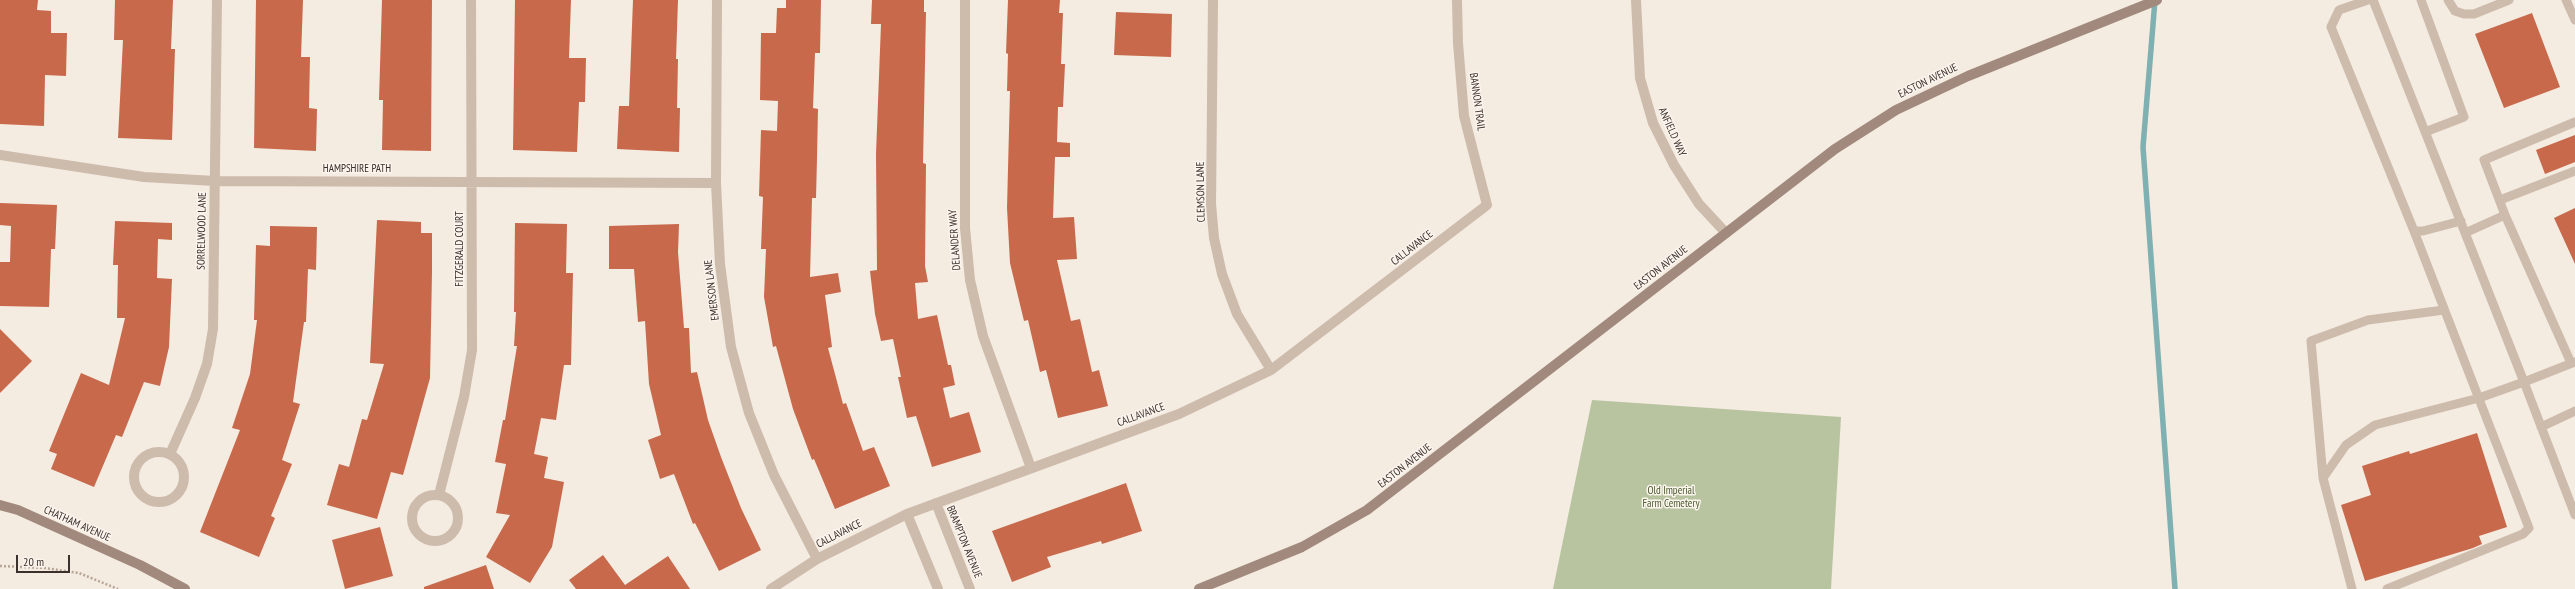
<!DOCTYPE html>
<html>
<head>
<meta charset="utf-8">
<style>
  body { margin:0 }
  #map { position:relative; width:2575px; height:589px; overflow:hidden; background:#f4ebe1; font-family:"PT Sans Narrow",sans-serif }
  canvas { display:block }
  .scale { position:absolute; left:16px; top:555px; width:54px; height:18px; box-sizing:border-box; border:2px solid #3b302b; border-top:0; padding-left:5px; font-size:12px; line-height:14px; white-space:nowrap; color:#3b302b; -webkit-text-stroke:3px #fbf5ee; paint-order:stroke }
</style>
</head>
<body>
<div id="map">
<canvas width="2575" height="589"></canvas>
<div class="scale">20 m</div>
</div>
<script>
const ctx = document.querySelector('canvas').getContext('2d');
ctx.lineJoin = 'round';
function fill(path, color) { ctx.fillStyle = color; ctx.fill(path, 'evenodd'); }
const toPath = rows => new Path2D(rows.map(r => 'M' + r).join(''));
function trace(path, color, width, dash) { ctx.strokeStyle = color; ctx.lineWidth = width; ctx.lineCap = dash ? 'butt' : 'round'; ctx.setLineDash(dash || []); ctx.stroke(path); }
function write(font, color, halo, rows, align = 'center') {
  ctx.font = font + ' "PT Sans Narrow",sans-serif'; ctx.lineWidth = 3; ctx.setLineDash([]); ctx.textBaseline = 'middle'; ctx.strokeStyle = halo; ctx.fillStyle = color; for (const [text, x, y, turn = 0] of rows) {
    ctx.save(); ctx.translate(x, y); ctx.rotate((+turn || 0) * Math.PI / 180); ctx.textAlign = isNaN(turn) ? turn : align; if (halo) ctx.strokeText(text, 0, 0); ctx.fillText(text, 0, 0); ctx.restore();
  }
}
fill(toPath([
  [1592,400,1841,417,1831,589,1553,589]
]), '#b8c4a0');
trace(toPath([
  [2155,0,2143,147,2175,589]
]), '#7fb0b2', 5.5);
fill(toPath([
  [0,0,38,0,37,10,51,11,51,33,67,33,66,76,45,75,44,126,0,124],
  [115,0,173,0,171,49,175,49,172,140,118,138,123,40,114,40],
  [256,0,303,0,301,57,310,57,309,108,317,109,316,151,254,148],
  [382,0,432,0,431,151,382,150,383,100,379,100],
  [515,0,571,0,569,58,586,58,585,102,579,102,577,152,513,150],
  [633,0,678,0,676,59,678,59,677,108,680,108,679,152,617,149,619,106,629,106],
  [786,0,821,0,820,53,815,53,813,108,818,109,817,158,816,198,812,198,810,277,838,273,841,292,825,295,832,347,828,348,843,404,846,403,863,451,874,447,890,486,835,509,814,459,812,460,793,409,776,346,773,347,764,297,766,249,761,249,763,197,759,196,761,130,777,131,778,101,760,100,761,33,776,33,777,8,786,8],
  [872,0,924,0,924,12,926,12,923,163,926,164,925,266,928,282,915,283,918,319,937,315,948,365,951,365,955,385,943,388,950,418,969,412,981,452,932,467,916,416,907,418,898,377,901,377,893,339,881,341,875,314,870,271,877,270,876,154,881,24,871,24],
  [1008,0,1060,0,1059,13,1063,13,1061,64,1065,64,1063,107,1058,107,1057,142,1070,143,1070,157,1055,157,1053,218,1074,217,1077,259,1057,260,1071,321,1080,319,1092,372,1099,370,1108,406,1058,418,1046,370,1040,372,1028,320,1024,321,1010,263,1007,208,1010,91,1007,91,1008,54,1006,53],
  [1116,12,1172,14,1171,57,1114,55],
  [2532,13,2560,87,2504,108,2475,34],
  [2575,135,2575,162,2545,174,2536,150],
  [0,203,57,205,55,249,51,249,49,307,0,306,0,262,10,262,11,226,0,225],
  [2575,208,2575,264,2554,218],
  [377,220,421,222,421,233,432,233,432,272,430,378,403,475,391,472,377,519,327,505,339,464,349,467,362,419,367,420,384,364,370,363],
  [115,221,172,223,172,240,158,239,157,278,172,279,169,347,160,386,144,382,122,437,116,435,94,487,51,469,57,454,49,451,81,373,109,385,125,318,117,318,118,265,113,265],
  [515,223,567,224,566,273,573,273,571,365,564,365,556,420,541,418,534,454,548,457,544,478,564,482,552,547,530,583,486,557,510,515,496,513,506,464,495,462,503,420,505,420,517,346,514,346,516,312,514,312],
  [679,224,678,252,684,328,689,328,691,373,697,372,708,420,721,457,741,508,761,550,719,571,695,523,693,524,674,474,660,479,648,440,661,435,649,384,645,321,638,322,634,269,609,269,609,226],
  [270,226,317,227,316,270,308,269,306,322,304,322,293,402,300,404,282,460,292,464,271,516,275,518,259,557,200,532,240,430,232,428,250,374,257,320,254,320,256,245,270,246],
  [0,329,32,361,0,393],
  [2477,433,2507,527,2479,536,2482,544,2473,548,2365,581,2341,505,2371,495,2362,466,2409,451,2410,454],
  [1126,483,1142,531,1102,544,1101,541,1047,557,1051,567,1012,582,992,531],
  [380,527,393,576,345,589,332,540],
  [603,555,625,585,668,556,690,589,576,589,569,580],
  [486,565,494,589,424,589,424,587]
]), '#c8694b');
trace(toPath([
  [0,566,45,568,79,573,118,589]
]), '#b9a596', 2.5, [2, 2]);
trace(toPath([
  [2368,0,2339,10,2331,27,2414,231,2423,231,2461,221],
  [2373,0,2524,382,2575,362],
  [2421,0,2464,117,2425,132],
  [2448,0,2455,11,2464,14,2474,14,2509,0],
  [2566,0,2575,20],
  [2500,200,2575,171],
  [2505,215,2571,363],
  [2465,233,2505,215,2484,160,2575,122],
  [2541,427,2575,411],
  [2323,478,2311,341,2368,320,2444,310],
  [2352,589,2323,478,2346,445,2375,425,2479,398,2524,382,2575,515],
  [2387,589,2523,534,2529,528,2414,231]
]), '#cdbbac', 9);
trace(toPath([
  [717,0,716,183,720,264,731,347,749,413,774,475,817,559],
  [965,0,965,228,970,280,983,336,1031,468],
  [1213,0,1211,204,1214,238,1222,274,1237,314,1271,370],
  [1636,0,1640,78,1653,123,1674,165,1699,204,1726,233],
  [0,155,144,177,215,181,716,183],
  '134 477a25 25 0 1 1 50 0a25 25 0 1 1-50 0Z',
  [170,454,195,398,207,364,213,329,217,0],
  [439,495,464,397,472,350,471,0],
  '412 518a23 23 0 1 1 46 0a23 23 0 1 1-46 0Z',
  [936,503,970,589],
  [907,514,938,589],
  [771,589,817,559,907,514,1179,414,1271,370,1487,205,1464,116,1458,43,1457,0]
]), '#cdbbac', 10);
trace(toPath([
  [0,505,18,510,140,565,185,589],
  [1199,589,1302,547,1367,510,1835,149,1896,110,1968,76,2157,0]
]), '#a18a7d', 10);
write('11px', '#3b302b', '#fbf5ee', [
  ["EASTON AVENUE",1928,81,-26],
  ["BANNON TRAIL",1477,102,82],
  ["ANFIELD WAY",1672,132,66],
  ["HAMPSHIRE PATH",357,169],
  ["CLEMSON LANE",1201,192,-91],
  ["SORRELWOOD LANE",202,231,-89],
  ["DELANDER WAY",955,240,-94],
  ["CALLAVANCE",1412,248,-38],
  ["FITZGERALD COURT",460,249,-90],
  ["EASTON AVENUE",1661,268,-38],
  ["EMERSON LANE",712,290,-97],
  ["CALLAVANCE",1141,415,-20],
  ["EASTON AVENUE",1405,466,-38],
  ["CHATHAM AVENUE",77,524,24],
  ["CALLAVANCE",839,534,-27],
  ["BRAMPTON AVENUE",964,542,68]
]);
write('11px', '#4a5a2e', '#fbf5ee', [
  ["Old Imperial",1671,491],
  ["Farm Cemetery",1671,504]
]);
</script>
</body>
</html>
